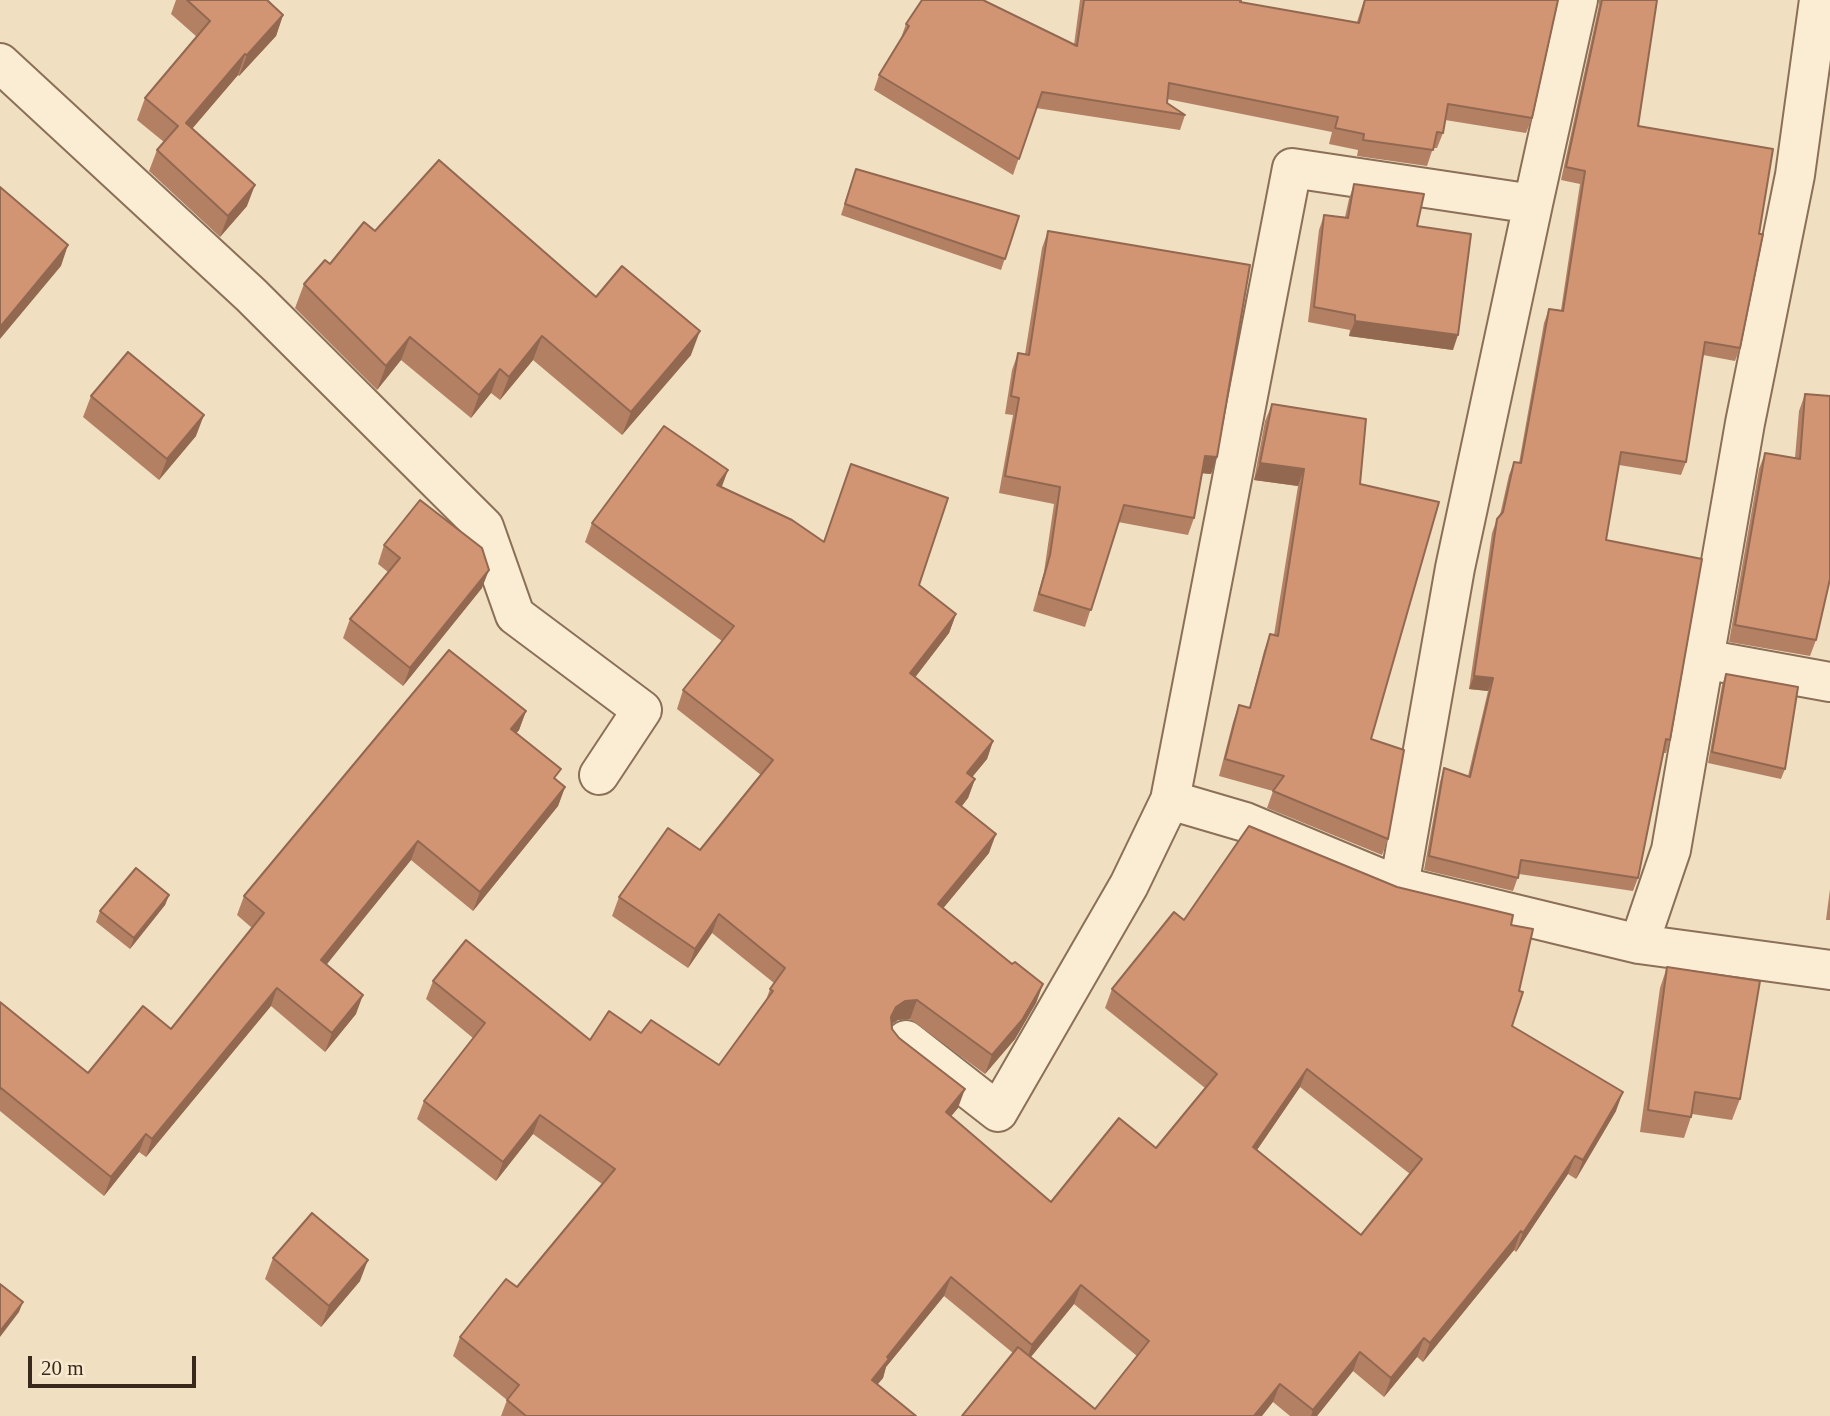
<!DOCTYPE html>
<html>
<head>
<meta charset="utf-8">
<style>
  body { margin:0 }
  #map { position:relative; width:1830px; height:1416px; overflow:hidden; background:#f0dfc1; font-family:Georgia,serif }
  canvas { display:block }
  .scale { position:absolute; left:28px; top:1356px; width:168px; height:32px; box-sizing:border-box; border:4px solid #39291c; border-top:0; padding-left:9px; font-size:21px; line-height:24px; white-space:nowrap; color:#39291c; -webkit-text-stroke:5px #f7ead1; paint-order:stroke }
</style>
</head>
<body>
<div id="map">
<canvas width="1830" height="1416"></canvas>
<div class="scale">20 m</div>
</div>
<script>
const ctx = document.querySelector('canvas').getContext('2d');
ctx.lineJoin = 'round';
const toPath = rows => new Path2D(rows.map(r => 'M' + r).join(''));
function trace(path, color, width, dash) { ctx.strokeStyle = color; ctx.lineWidth = width; ctx.lineCap = dash ? 'butt' : 'round'; ctx.setLineDash(dash || []); ctx.stroke(path); }
function fill(path, color) { ctx.fillStyle = color; ctx.fill(path, 'evenodd'); }
const minor = toPath([
  [0,63,251,295,484,527,515,615,642,710,599,775],
  [1703,659,1830,682],
  [1170,800,1245,822,1399,886,1639,944,1830,970],
  [1399,886,1455,568,1533,204],
  [1639,944,1671,850,1745,423,1795,175,1819,0],
  [906,1040,998,1112,1129,885,1170,800,1292,168,1533,204,1578,0]
]);
trace(minor, '#8b6f57', 42);
trace(minor, '#fbedd4', 38);
fill(toPath([
  [176,0,267,0,283,15,276,36,239,76,238,75,192,129,247,206,220,237,149,171,157,150,164,142,137,120,145,98,197,37,171,14],
  [1080,0,1241,0,1240,2,1357,22,1364,0,1558,0,1532,118,1526,133,1445,120,1443,133,1437,148,1433,148,1427,166,1357,156,1358,150,1329,144,1332,132,1167,99,1167,103,1185,115,1180,130,1036,108,1013,175,874,90,879,75,901,38,906,24,1074,45],
  [1599,0,1657,0,1638,126,1740,348,1735,361,1703,355,1686,462,1681,475,1619,465,1606,540,1670,740,1666,753,1663,753,1638,878,1633,891,1519,874,1513,891,1424,870,1440,782,1444,768,1468,776,1488,691,1469,689,1492,533,1497,519,1500,515,1509,475,1514,462,1519,463,1544,323,1549,309,1561,310,1580,184,1561,180,1599,5],
  [852,180,1019,216,1001,270,841,215],
  [1354,184,1417,226,1453,350,1349,336,1350,330,1308,322,1319,230,1324,215,1345,217,1349,199],
  [375,231,596,297,691,355,622,435,533,360,500,400,491,393,471,418,401,360,377,390,295,308,304,284],
  [1048,231,1217,457,1211,474,1202,473,1194,518,1188,535,1118,522,1085,627,1033,611,1044,572,1054,504,999,493,1013,415,1005,414,1012,370,1018,353,1025,354,1042,248],
  [1805,394,1816,640,1810,656,1729,642,1759,469,1765,453,1795,458,1799,411],
  [91,396,196,436,159,480,83,417],
  [1272,404,1360,484,1371,739,1388,839,1382,855,1267,808,1273,791,1219,776,1233,722,1239,705,1249,708,1264,651,1270,634,1274,635,1298,486,1254,480,1265,421],
  [728,470,721,487,824,542,919,585,956,614,949,633,915,677,993,741,987,759,972,777,975,779,968,798,962,806,989,853,943,908,1012,964,1043,984,1036,1003,1015,1039,985,1074,910,1019,898,1020,892,1024,892,1029,958,1108,951,1116,1051,1202,1156,1148,1205,1088,1105,1008,1112,989,1184,920,1397,887,1511,925,1519,991,1512,1026,1616,1111,1576,1179,1568,1174,1516,1252,1514,1250,1423,1362,1417,1357,1384,1397,1353,1371,1317,1416,1290,1416,1273,1402,962,1416,1013,1353,944,1296,886,1367,883,1378,877,1385,916,1416,501,1416,507,1400,453,1356,460,1337,517,1287,602,1184,533,1134,496,1181,417,1119,424,1101,473,1038,426,999,433,981,590,1040,641,1033,719,1065,766,1000,770,989,774,983,712,933,688,968,612,916,619,897,700,850,761,775,677,709,683,690,722,641,585,542,592,523],
  [1300,1087,1410,1174,1361,1235,1257,1150],
  [1074,1304,1137,1356,1095,1409,1031,1357],
  [384,545,482,588,403,686,343,638,350,619,388,572,378,564],
  [1726,674,1785,769,1781,779,1708,763,1722,685],
  [526,711,519,730,516,733,557,780,565,787,558,806,473,911,411,860,326,964,356,1014,325,1052,271,1006,146,1157,139,1152,104,1196,0,1111,0,1002,88,1073,171,1029,252,928,237,915,244,896],
  [1830,889,1830,920,1826,920],
  [169,895,165,905,130,949,96,922,100,911],
  [1667,967,1740,1099,1732,1120,1692,1114,1684,1138,1640,1132,1660,988],
  [273,1258,360,1281,321,1327,265,1279]
]), '#b48064');
fill(toPath([
  [283,15,276,36,239,76,247,55],
  [245,54,238,75,178,145,186,123],
  [255,185,247,206,220,237,228,216],
  [68,245,61,266,0,339,0,327],
  [1355,321,1458,335,1453,350,1349,336],
  [700,331,691,355,622,435,631,412],
  [542,336,533,360,500,400,509,377],
  [410,337,401,360,377,390,386,366],
  [500,369,491,393,471,418,479,395],
  [204,415,196,436,159,480,167,459],
  [1205,456,1217,457,1211,474,1199,473],
  [1260,463,1304,469,1298,486,1254,480],
  [728,470,721,489,717,485],
  [489,570,482,588,403,686,410,668],
  [956,614,949,633,904,692,910,673],
  [1474,676,1493,678,1488,691,1469,689],
  [526,711,519,730,504,748,511,729],
  [993,741,987,759,960,792,967,773],
  [975,779,968,798,950,821,956,802],
  [565,787,558,806,473,911,480,892],
  [996,834,989,853,931,923,938,904],
  [418,841,411,860,315,979,321,960],
  [169,895,165,905,130,949,134,938],
  [719,914,712,933,688,968,695,949],
  [1043,984,1036,1003,1015,1039,985,1074,992,1055],
  [277,988,271,1006,146,1157,152,1139],
  [363,995,356,1014,325,1052,332,1033],
  [917,1000,910,1019,898,1020,889,1026,891,1017,896,1007,905,1001],
  [1307,1069,1300,1087,1246,1166,1253,1147],
  [965,1089,958,1108,939,1131,946,1112],
  [1623,1092,1616,1111,1576,1179,1583,1160],
  [540,1115,533,1134,496,1181,503,1162],
  [146,1134,139,1152,104,1196,111,1177],
  [1575,1156,1568,1174,1516,1252,1523,1233],
  [1521,1231,1514,1250,1423,1362,1430,1343],
  [368,1260,360,1281,321,1327,329,1306],
  [951,1277,944,1296,886,1367,883,1378,865,1399,872,1380,887,1357],
  [1081,1285,1074,1304,1025,1364,1032,1345],
  [23,1302,19,1312,0,1337,0,1331],
  [1424,1338,1417,1357,1384,1397,1391,1378],
  [1360,1352,1353,1371,1317,1416,1311,1416,1313,1410],
  [1280,1384,1273,1402,1262,1416,1254,1416]
]), '#926851');
const building = toPath([
  [187,0,267,0,283,15,247,55,245,54,186,123,255,185,228,216,157,150,178,126,145,98,210,21,187,0],
  [922,0,983,0,1077,46,1084,0,1241,0,1240,2,1359,23,1365,0,1558,0,1532,118,1448,104,1443,133,1437,132,1433,150,1363,140,1364,134,1335,128,1338,117,1169,83,1167,103,1185,115,1042,92,1019,159,879,75,909,26,906,24,922,0],
  [1602,0,1657,0,1638,126,1773,149,1759,234,1763,234,1740,348,1705,342,1686,462,1621,452,1606,540,1702,559,1670,740,1666,739,1638,878,1521,860,1518,878,1429,856,1444,768,1470,777,1493,678,1474,676,1497,519,1503,512,1514,462,1521,463,1549,309,1563,311,1585,171,1566,167,1602,0],
  [439,160,596,297,622,266,700,331,631,412,542,336,509,377,500,369,479,395,410,337,386,366,304,284,325,260,330,264,364,222,375,231,439,160],
  [856,169,1019,216,1005,259,845,204,856,169],
  [1354,184,1424,194,1417,226,1471,234,1458,335,1355,321,1355,315,1314,307,1324,215,1348,218,1354,184],
  [0,187,68,245,0,327,0,187],
  [1048,231,1250,265,1217,457,1205,456,1194,518,1124,505,1091,610,1039,594,1050,555,1060,487,1005,476,1019,398,1011,396,1018,353,1029,355,1048,231],
  [128,352,204,415,167,459,91,396,128,352],
  [1805,394,1830,396,1830,579,1816,640,1735,625,1765,453,1800,459,1805,394],
  [1272,404,1366,419,1360,484,1439,502,1371,739,1404,750,1388,839,1273,791,1284,776,1225,759,1239,705,1250,708,1270,634,1278,636,1304,469,1260,463,1272,404],
  [664,426,728,470,717,485,792,520,824,542,851,464,948,498,919,585,956,614,910,673,993,741,967,773,975,779,956,802,996,834,938,904,1012,964,1015,962,1043,984,1022,1020,992,1055,917,1000,905,1001,896,1007,891,1017,892,1029,899,1038,965,1089,946,1112,1051,1202,1119,1118,1156,1148,1217,1074,1112,989,1174,912,1184,920,1249,826,1397,887,1513,915,1511,925,1533,929,1519,991,1523,992,1512,1026,1623,1092,1583,1160,1575,1156,1523,1233,1521,1231,1430,1343,1424,1338,1391,1378,1360,1352,1313,1410,1280,1384,1254,1416,962,1416,1018,1347,1095,1409,1149,1341,1081,1285,1032,1345,951,1277,887,1357,889,1359,872,1380,916,1416,526,1416,507,1400,519,1385,460,1337,506,1279,517,1287,615,1169,540,1115,503,1162,424,1101,485,1023,433,981,466,940,590,1040,609,1011,641,1033,651,1020,719,1065,773,991,770,989,785,968,719,914,695,949,619,897,668,828,700,850,773,760,683,690,734,626,592,523,664,426],
  [1307,1069,1422,1159,1361,1235,1253,1147,1307,1069],
  [420,500,482,548,489,570,410,668,350,619,400,558,384,545,420,500],
  [449,650,526,711,511,729,561,769,554,778,565,787,480,892,418,841,321,960,363,995,332,1033,277,988,152,1139,146,1134,111,1177,1,1088,0,1089,0,1002,88,1073,143,1006,171,1029,264,913,244,896,449,650],
  [1726,674,1798,687,1785,769,1712,752,1726,674],
  [136,868,169,895,134,938,100,911,136,868],
  [1667,967,1760,981,1740,1099,1695,1092,1691,1117,1648,1110,1667,967],
  [312,1213,368,1260,329,1306,273,1258,312,1213],
  [0,1284,23,1302,0,1331,0,1284]
]);
fill(building, '#d19574');
trace(building, '#926851', 2);
</script>
</body>
</html>
